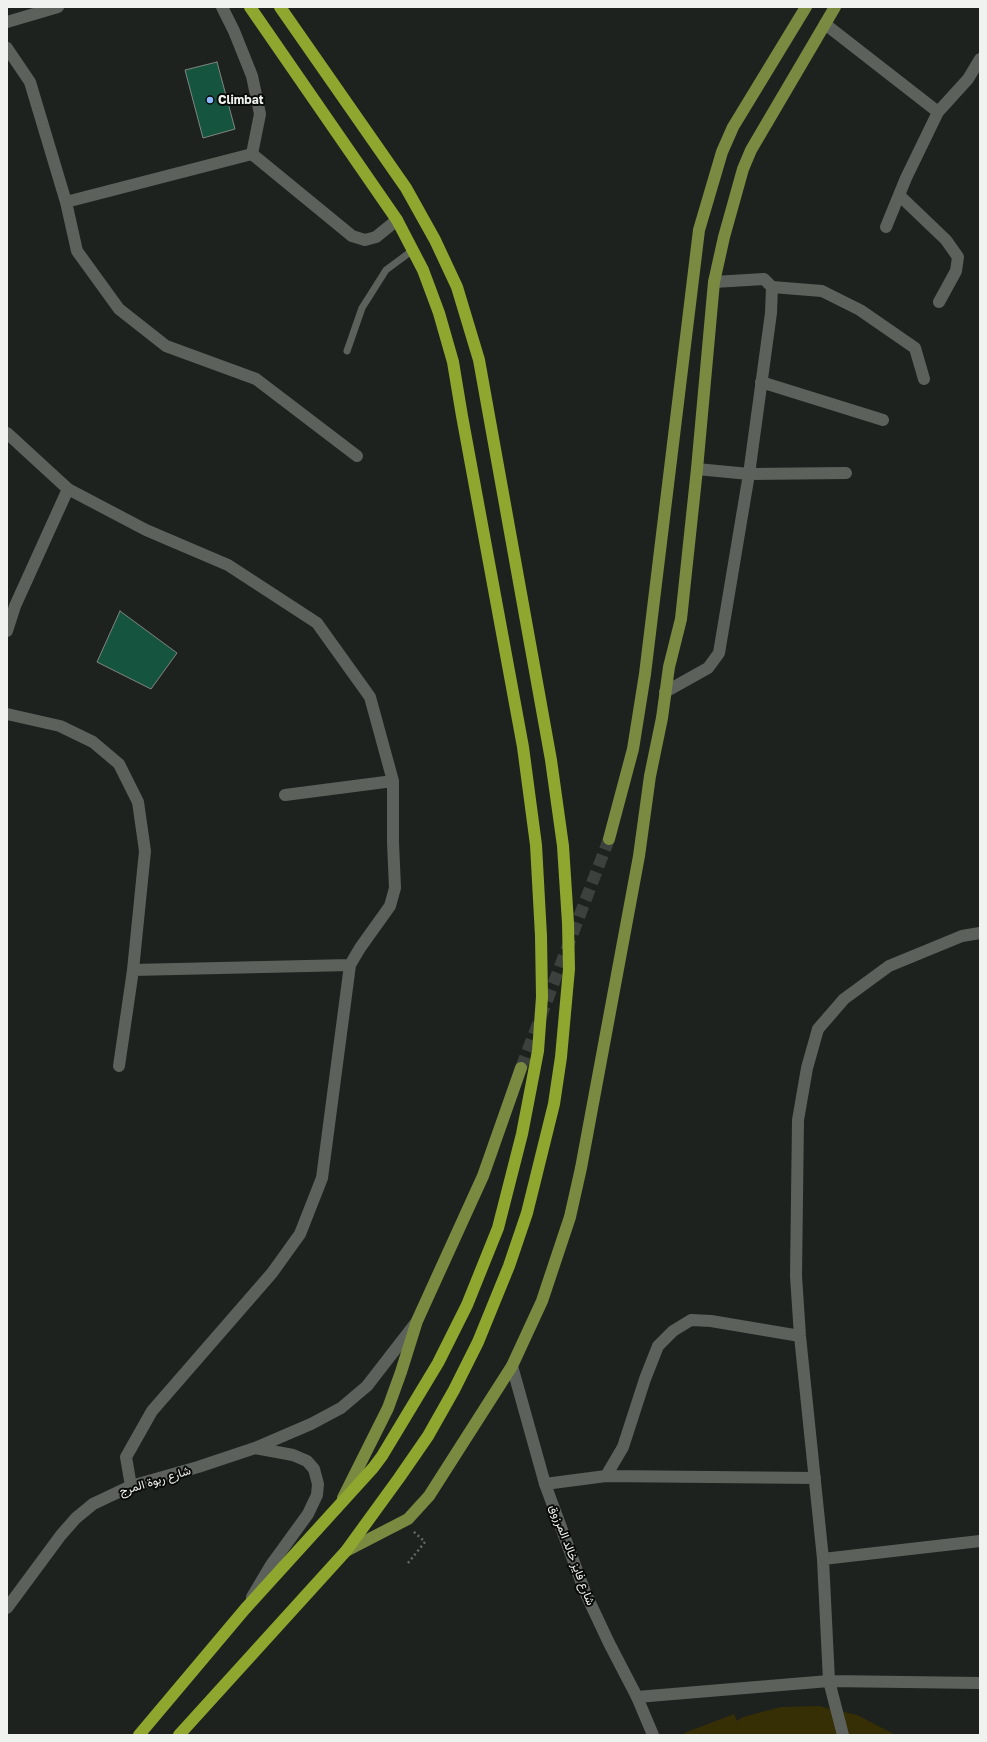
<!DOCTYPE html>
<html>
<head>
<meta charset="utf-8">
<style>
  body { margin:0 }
  #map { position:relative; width:987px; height:1742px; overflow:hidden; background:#1e221e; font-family:"Golos Text",sans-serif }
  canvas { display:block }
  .frame { position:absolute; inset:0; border:8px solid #eff2ef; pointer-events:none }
</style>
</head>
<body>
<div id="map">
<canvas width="987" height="1742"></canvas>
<div class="frame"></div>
</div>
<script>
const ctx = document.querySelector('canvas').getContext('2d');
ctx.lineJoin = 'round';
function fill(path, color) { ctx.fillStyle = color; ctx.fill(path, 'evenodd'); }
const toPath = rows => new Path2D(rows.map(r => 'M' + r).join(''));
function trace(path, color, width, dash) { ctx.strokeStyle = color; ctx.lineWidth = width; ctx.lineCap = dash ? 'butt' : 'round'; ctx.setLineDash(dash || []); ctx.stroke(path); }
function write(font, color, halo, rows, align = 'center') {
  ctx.font = font + ' "Golos Text",Vazirmatn,sans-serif'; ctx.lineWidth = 4; ctx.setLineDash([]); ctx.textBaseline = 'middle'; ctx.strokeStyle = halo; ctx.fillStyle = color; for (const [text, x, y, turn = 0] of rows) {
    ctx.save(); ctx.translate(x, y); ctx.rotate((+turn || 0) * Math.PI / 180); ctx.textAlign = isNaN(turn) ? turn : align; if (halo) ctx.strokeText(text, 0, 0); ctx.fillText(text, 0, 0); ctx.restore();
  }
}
fill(toPath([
  [819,1706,857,1715,896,1735,685,1735,684,1733,734,1714,737,1721,743,1717,781,1707]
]), '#362e05');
const building = toPath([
  [217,62,235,129,203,138,185,70,217,62],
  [120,611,177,653,151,689,97,662,120,611]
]);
fill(building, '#15553f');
trace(building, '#808683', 1);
trace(toPath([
  [521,1068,609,839]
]), '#3d413d', 12, [12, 6]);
trace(toPath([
  [408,1563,425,1542,413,1531]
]), '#656965', 2.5, [2, 3]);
trace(toPath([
  [347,351,362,308,386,270,413,250]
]), '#5d615c', 7);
trace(toPath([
  [222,7,234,31,252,76,260,114,252,154],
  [7,22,58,7],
  [825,24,938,112,968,79,980,59],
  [7,48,30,82,66,202,77,251,119,309,166,346,256,379,357,456],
  [899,195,946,240,958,257,956,271,939,302],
  [66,202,252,154,352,236,365,240,376,237,397,220],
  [886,227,906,178,938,112],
  [772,287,822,291,860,310,915,348,924,379],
  [761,382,883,420],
  [7,433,68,489,146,530,228,565,317,623,370,697,393,781,393,842,395,888,390,906,360,948,350,965,322,1178,300,1234,272,1273,152,1411,126,1457,131,1486],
  [697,469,749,474,846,473],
  [7,631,15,606,68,489],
  [665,692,708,668,719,653,749,474,771,313,772,287,764,279,714,282],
  [7,714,60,726,93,742,119,764,138,802,145,851,133,970,119,1066],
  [285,795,393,781],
  [133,970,350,965],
  [606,1476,815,1478],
  [545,1484,606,1476,623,1447,645,1379,658,1346,673,1331,691,1320,711,1321,800,1336],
  [823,1559,800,1336,796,1276,798,1120,807,1068,818,1029,844,999,889,966,962,936,980,933],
  [637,1697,829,1681,980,1683],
  [843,1735,829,1681,823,1559,980,1541]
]), '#5d615c', 12);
trace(toPath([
  [512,1366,545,1484,585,1592,609,1643,637,1697,653,1735],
  [252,1597,271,1565,308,1514,317,1495,318,1484,314,1469,307,1461,293,1455,255,1448],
  [7,1608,61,1535,76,1518,93,1504,131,1486,198,1467,255,1448,311,1424,341,1408,367,1386,415,1324]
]), '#5d615c', 12);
trace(toPath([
  [609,839,633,749,645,674,699,230,722,152,733,127,806,7],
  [343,1498,388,1408,401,1372,417,1321,483,1176,521,1068],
  [346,1551,408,1519,429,1496,512,1366,542,1301,570,1217,581,1168,639,856,650,776,662,718,669,667,681,619,697,469,714,282,724,237,743,169,751,150,835,7]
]), '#7b8a41', 12);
trace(toPath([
  [139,1735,245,1609,373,1468,382,1456,438,1363,467,1305,498,1228,522,1134,538,1051,542,997,541,936,536,845,523,747,462,416,453,362,439,313,423,270,397,220,250,7],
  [179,1735,346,1551,399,1478,428,1436,454,1390,478,1342,509,1266,527,1213,554,1104,561,1057,569,969,568,923,563,846,551,760,479,360,457,287,435,240,406,188,280,7]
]), '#8fa62f', 12);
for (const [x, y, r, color] of [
  [210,100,4,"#8bb9fc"]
]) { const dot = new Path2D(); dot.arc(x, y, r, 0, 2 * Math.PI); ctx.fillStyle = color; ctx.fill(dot); trace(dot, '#090b09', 1.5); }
write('bold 12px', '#eff2ef', '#090b09', [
  ["Climbat",218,100]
], 'left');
write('12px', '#eff2ef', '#090b09', [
  ["شارع ربوة المرج",155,1481,-17],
  ["شارع فايز خالد المرزوق",572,1555,69]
]);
</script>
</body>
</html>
